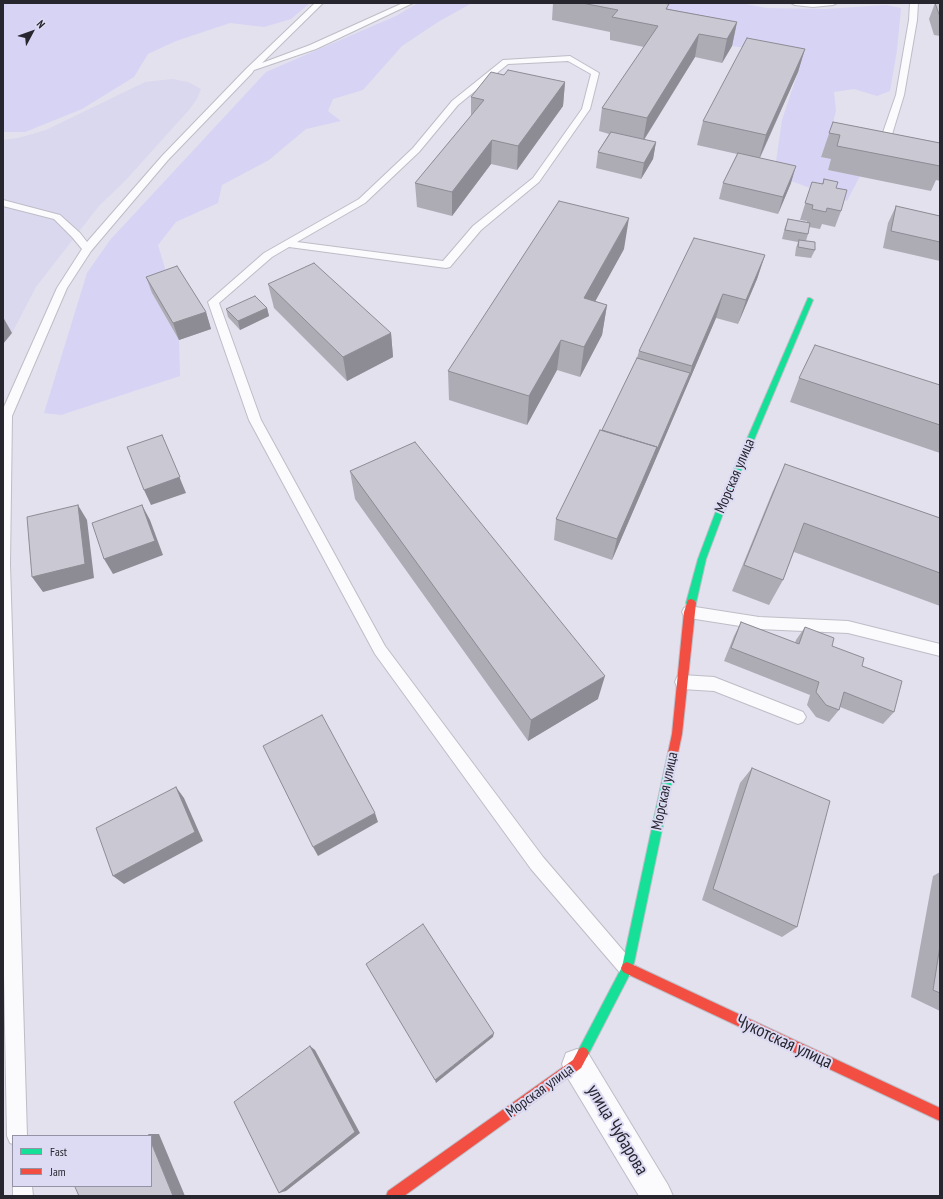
<!DOCTYPE html>
<html>
<head>
<meta charset="utf-8">
<style>
  body { margin:0 }
  #map { position:relative; width:943px; height:1199px; overflow:hidden; background:#e2e1ed; font-family:"PT Sans Narrow",sans-serif }
  canvas { display:block }
  .frame { position:absolute; inset:0; border:4px solid #27262f; pointer-events:none }
  .legend { position:absolute; left:12px; top:1135px; width:140px; height:52px; box-sizing:border-box; background:#dddbf3; border:1px solid #9493a5; margin:0; padding:5px 7px; list-style:none; font-size:12px; color:#27262f }
  .legend li { display:flex; align-items:center; gap:8px; height:20px }
  .legend b { width:20px; border:1px solid #9493a5 }
  .north { position:absolute; left:12px; top:12px; width:40px; height:40px; -webkit-text-stroke:3px #dddbf3; paint-order:stroke; rotate:49deg; font-size:11px; font-weight:700; line-height:16px; text-align:center; color:#27262f }
  .north::after { content:''; display:block; margin:auto; width:14px; height:18px; background:#27262f; clip-path:polygon(50% 0,100% 100%,50% 72%,0 100%) }
</style>
</head>
<body>
<div id="map">
<canvas width="943" height="1199"></canvas>
<div class="frame"></div>
<ul class="legend">
<li><b style="height:5px;background:#16e098"></b>Fast</li>
<li><b style="height:5px;background:#f24e42"></b>Jam</li>
</ul>
<div class="north">N</div>
</div>
<script>
const ctx = document.querySelector('canvas').getContext('2d');
ctx.lineJoin = 'round';
function fill(path, color) { ctx.fillStyle = color; ctx.fill(path, 'evenodd'); }
const toPath = rows => new Path2D(rows.map(r => 'M' + r).join(''));
function trace(path, color, width, dash) { ctx.strokeStyle = color; ctx.lineWidth = width; ctx.lineCap = dash ? 'butt' : 'round'; ctx.setLineDash(dash || []); ctx.stroke(path); }
function write(font, color, halo, rows, align = 'center') {
  ctx.font = font + ' "PT Sans Narrow",sans-serif'; ctx.lineWidth = 4; ctx.setLineDash([]); ctx.textBaseline = 'middle'; ctx.strokeStyle = halo; ctx.fillStyle = color; for (const [text, x, y, turn = 0] of rows) {
    ctx.save(); ctx.translate(x, y); ctx.rotate((+turn || 0) * Math.PI / 180); ctx.textAlign = isNaN(turn) ? turn : align; if (halo) ctx.strokeText(text, 0, 0); ctx.fillText(text, 0, 0); ctx.restore();
  }
}
fill(toPath([
  [172,79,188,82,201,89,197,99,189,110,125,181,99,206,36,287,12,333,3,344,3,140,18,138,46,130,145,82]
]), '#dad8ef');
fill(toPath([
  [3,3,310,3,291,19,264,27,230,23,176,41,148,54,134,77,82,109,25,132,3,132],
  [418,3,472,3,438,22,402,46,363,90,333,99,328,111,341,121,306,129,269,160,222,185,218,203,176,222,158,245,167,275,152,293,179,340,180,376,61,415,44,413,87,273,110,240,266,72,396,16],
  [556,3,741,3,766,8,825,9,886,5,901,8,897,50,890,91,877,96,854,89,834,92,836,111,831,130,821,156,831,159,828,170,860,176,847,201,774,175,782,120,798,72,792,54,732,46]
]), '#d7d3f5');
const lane = toPath([
  [315,3,323,3,262,63,310,45,403,3,413,3,316,49,254,70,252,73,168,160,91,251,67,288,12,416,10,564,27,1136,13,1136,13,1144,10,1143,7,1136,3,921,3,409,57,288,82,249,72,237,54,219,3,206,3,200,60,215,80,233,87,242,162,156,246,69,315,3],
  [791,3,837,3,833,5,813,7,795,5,791,3],
  [910,3,918,3,917,20,904,95,890,141,885,144,880,141,896,95,909,20,910,3],
  [570,56,599,73,590,109,539,182,481,230,450,267,446,268,289,247,272,257,219,303,261,420,385,646,543,857,633,962,636,968,633,974,627,977,621,974,531,869,375,654,249,420,208,302,264,253,359,199,413,148,452,101,503,60,570,56],
  [568,61,591,74,582,109,533,178,473,226,443,261,297,242,365,203,419,152,458,105,508,64,568,61],
  [689,606,759,617,848,621,940,644,940,656,848,633,759,629,689,618,684,616,682,612,684,608,689,606],
  [682,675,714,677,803,712,806,717,803,722,798,724,714,691,682,689,677,687,675,682,677,677,682,675],
  [13,1183,13,1186,32,1186,33,1196,13,1196,13,1183]
]);
const street = toPath([
  [577,1049,588,1053,668,1185,673,1196,639,1196,566,1075,562,1064,566,1053,577,1049]
]);
const fast = toPath([
  [808,298,810,298,813,300,724,511,706,559,696,603,694,606,691,607,688,606,686,603,698,559,716,511,808,298],
  [673,748,677,750,678,753,633,968,587,1057,583,1059,579,1057,577,1053,579,1049,622,967,668,753,669,750,673,748]
]);
const jam = toPath([
  [691,599,694,600,696,603,682,734,678,753,677,756,673,758,669,756,668,753,672,734,684,612,688,600,691,599],
  [627,962,940,1108,940,1121,623,972,621,968,623,964,627,962],
  [583,1047,587,1049,589,1053,581,1068,404,1196,386,1196,388,1191,573,1060,579,1049,583,1047]
]);
trace(lane, '#bebdc7', 2);
trace(street, '#bebdc7', 2);
trace(fast, '#bebdc7', 2);
trace(jam, '#bebdc7', 2);
fill(lane, '#fbfafc');
fill(street, '#fbfafc');
fill(fast, '#16e098');
fill(jam, '#f24e42');
fill(toPath([
  [553,3,662,3,668,9,737,22,732,46,722,63,695,57,644,140,656,142,653,159,641,179,596,168,598,152,609,134,599,131,602,108,644,47,610,40,610,32,552,20],
  [935,3,940,3,940,36,934,35,929,19],
  [805,49,798,72,760,158,791,183,778,214,719,199,723,183,737,154,697,145,703,121],
  [504,75,565,82,563,106,517,170,491,164,452,216,417,207,415,183,471,116,471,97],
  [833,122,940,143,940,181,936,180,931,191,828,170,831,159,821,157],
  [824,179,836,188,841,211,835,227,822,224,820,229,809,227,808,234,806,241,815,250,811,258,795,256,796,248,798,242,782,239,785,227,788,219,807,222,807,221,800,220,812,182,822,184],
  [896,206,940,216,940,261,883,248,888,223],
  [624,249,595,301,607,305,602,335,580,377,557,370,527,425,449,400,448,371],
  [765,255,757,279,738,324,716,318,612,560,554,540,556,519,602,430,637,358,639,351],
  [146,277,206,312,211,329,179,340,152,293],
  [268,284,391,333,393,357,347,381,274,308],
  [267,308,269,316,240,330,228,317,226,309],
  [799,378,940,385,940,453,790,402],
  [785,464,940,518,940,606,794,552,783,580,769,605,732,591,772,493],
  [350,471,598,699,528,741,355,499],
  [741,622,795,643,796,640,805,627,832,646,862,666,894,712,883,724,840,707,839,710,829,722,816,717,807,705,810,695,724,661,734,636],
  [752,768,797,927,782,937,702,900,740,783],
  [940,872,940,1011,911,997,933,876]
]), '#adacb5');
fill(toPath([
  [737,22,732,46,722,63,727,39],
  [699,34,695,57,643,141,647,118],
  [805,49,798,72,759,159,766,135],
  [565,82,563,106,517,170,518,146],
  [492,140,491,164,452,216,452,192],
  [656,142,653,159,641,179,644,163],
  [796,166,791,183,778,214,783,197],
  [629,218,624,249,580,329,584,298],
  [765,255,757,279,738,324,746,300],
  [723,294,716,318,651,470,655,454,690,374,692,366],
  [607,305,602,335,580,377,584,347],
  [267,308,269,316,240,330,238,321],
  [206,312,211,329,179,340,173,323],
  [3,317,12,333,3,344],
  [391,333,393,357,347,381,343,357],
  [561,340,557,370,527,425,529,396],
  [162,435,186,493,151,505,144,490],
  [657,447,651,470,612,560,617,539],
  [78,505,87,520,94,578,43,592,32,577],
  [142,505,150,520,163,555,113,574,104,559],
  [605,676,598,699,528,741,531,720],
  [176,787,184,798,203,841,124,884,113,876],
  [375,813,378,822,318,856,313,847],
  [494,1033,493,1037,436,1083,435,1080],
  [310,1046,315,1050,360,1133,286,1191,279,1193],
  [148,1134,159,1134,185,1196,173,1196,151,1142,151,1136,149,1136]
]), '#8d8c94');
const building = toPath([
  [582,3,662,3,669,4,666,9,737,22,727,39,699,34,647,118,602,108,658,26,612,17,618,10,582,3],
  [935,3,940,3,940,17,935,3],
  [747,38,805,49,766,135,703,121,747,38],
  [508,70,565,82,518,146,492,140,452,192,415,183,484,100,471,97,491,72,504,75,508,70],
  [833,122,940,143,940,166,837,146,840,135,829,133,833,122],
  [611,132,656,142,644,163,598,152,611,132],
  [738,153,796,166,783,197,723,183,738,153],
  [824,179,838,182,836,188,847,190,841,211,827,208,826,212,812,209,813,205,805,203,812,182,823,184,824,179],
  [559,201,629,218,584,298,607,305,584,347,561,340,529,396,448,371,559,201],
  [896,206,940,216,940,242,891,231,896,206],
  [788,219,810,223,808,234,785,230,788,219],
  [694,238,765,255,746,300,723,294,692,366,639,351,694,238],
  [799,240,815,242,815,250,798,247,799,240],
  [314,263,391,333,343,357,268,284,314,263],
  [177,266,206,312,173,323,146,277,177,266],
  [255,296,267,308,238,321,226,309,255,296],
  [815,345,940,385,940,425,799,378,815,345],
  [637,358,690,373,655,454,657,447,602,430,637,358],
  [600,430,657,447,617,539,556,519,600,430],
  [162,435,180,477,144,490,127,447,162,435],
  [415,442,605,676,531,720,350,471,415,442],
  [785,464,940,518,940,573,804,523,783,580,744,565,785,464],
  [78,505,85,564,32,577,27,517,78,505],
  [142,505,155,541,104,559,92,523,142,505],
  [741,622,799,644,805,627,834,638,832,646,864,658,862,666,902,681,894,712,844,692,839,710,826,705,816,692,819,682,731,648,741,622],
  [322,715,375,813,313,847,263,746,322,715],
  [752,768,830,801,797,927,713,889,752,768],
  [176,787,195,832,113,876,96,828,176,787],
  [423,924,494,1033,435,1080,366,964,423,924],
  [940,946,940,993,933,990,940,946],
  [310,1046,355,1132,279,1193,234,1102,310,1046],
  [151,1142,173,1196,79,1196,75,1187,76,1186,151,1186,151,1142]
]);
fill(building, '#c9c8d3');
trace(building, '#8d8c94', 1);
write('15px', '#27262f', '#dddbf3', [
  ["Морская улица",735,476,-67],
  ["Морская улица",665,791,-78],
  ["Морская улица",540,1091,-36]
]);
write('18px', '#27262f', '#dddbf3', [
  ["Чукотская улица",784,1042,25],
  ["улица Чубарова",617,1130,59]
]);
</script>
</body>
</html>
